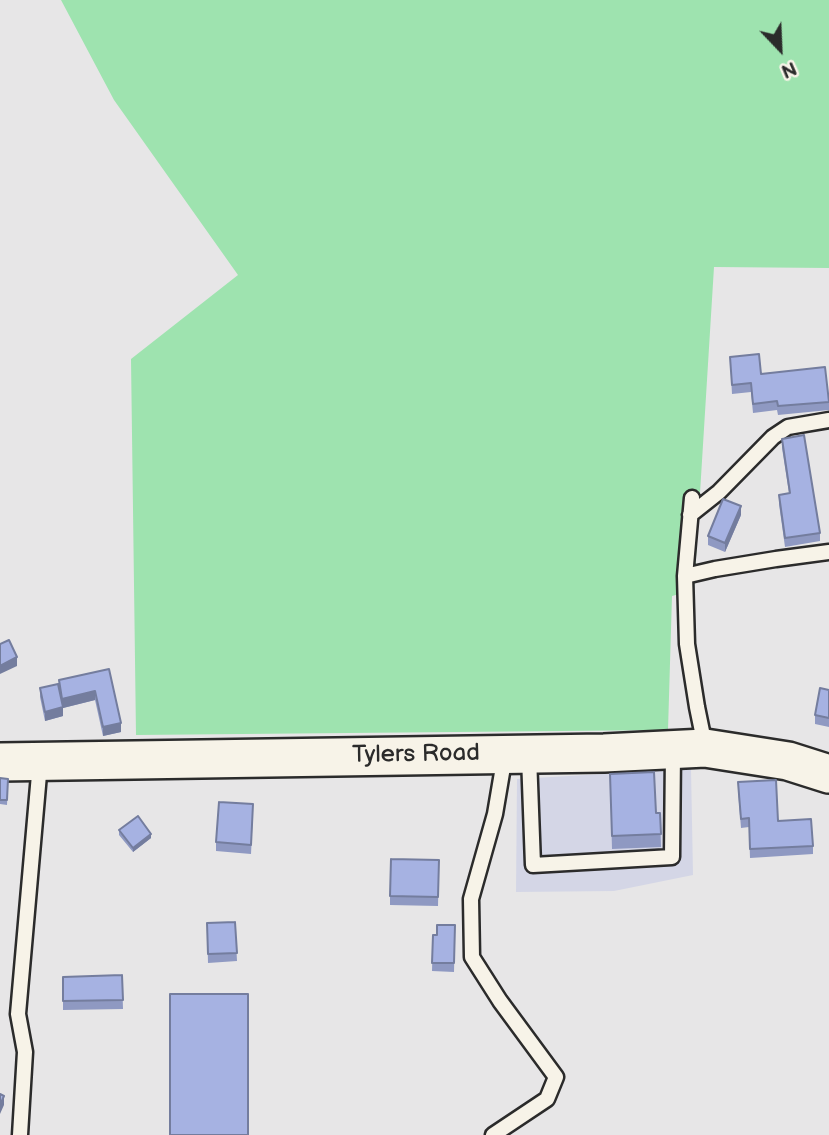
<!DOCTYPE html>
<html>
<head>
<meta charset="utf-8">
<style>
  body { margin:0 }
  #map { position:relative; width:829px; height:1135px; overflow:hidden; background:#e7e6e7; font-family:"Balsamiq Sans",sans-serif }
  canvas { display:block }
  .north { position:absolute; left:745px; top:14px; width:70px; height:70px; -webkit-text-stroke:5px #f7f3e8; paint-order:stroke; rotate:157deg; font-size:19px; font-weight:700; line-height:28px; text-align:center; color:#2b2b2b }
  .north::after { content:''; display:block; margin:auto; width:24px; height:32px; background:#2b2b2b; clip-path:polygon(50% 0,100% 100%,50% 72%,0 100%) }
</style>
</head>
<body>
<div id="map">
<canvas width="829" height="1135"></canvas>
<div class="north">N</div>
</div>
<script>
const ctx = document.querySelector('canvas').getContext('2d');
ctx.lineJoin = 'round';
function fill(path, color) { ctx.fillStyle = color; ctx.fill(path, 'evenodd'); }
const toPath = rows => new Path2D(rows.map(r => 'M' + r).join(''));
function trace(path, color, width, dash) { ctx.strokeStyle = color; ctx.lineWidth = width; ctx.lineCap = dash ? 'butt' : 'round'; ctx.setLineDash(dash || []); ctx.stroke(path); }
function write(font, color, halo, rows, align = 'center') {
  ctx.font = font + ' "Balsamiq Sans",sans-serif'; ctx.lineWidth = 7; ctx.setLineDash([]); ctx.textBaseline = 'middle'; ctx.strokeStyle = halo; ctx.fillStyle = color; for (const [text, x, y, turn = 0] of rows) {
    ctx.save(); ctx.translate(x, y); ctx.rotate((+turn || 0) * Math.PI / 180); ctx.textAlign = isNaN(turn) ? turn : align; if (halo) ctx.strokeText(text, 0, 0); ctx.fillText(text, 0, 0); ctx.restore();
  }
}
fill(toPath([
  [691,769,693,875,614,891,516,892,517,779]
]), '#d4d6e6');
fill(toPath([
  [61,0,829,0,829,268,714,267,694,590,672,596,668,730,136,735,131,359,238,275,114,100]
]), '#9ee3af');
const lane = toPath([
  [692,498,685,576,687,644,697,707,705,746],
  [690,515,719,492,773,437,788,427,829,420],
  [685,576,715,569,776,559,829,552],
  [529,756,533,865,672,857,673,751],
  [20,1135,25,1052,18,1014,40,763],
  [493,1135,547,1099,556,1077,500,1001,472,957,471,899,495,814,505,755]
]);
const secondary = toPath([
  [0,762,604,753,705,748,788,761,829,774]
]);
trace(lane, '#2b2b2b', 19);
trace(secondary, '#2b2b2b', 42);
trace(lane, '#f7f3e8', 14);
trace(secondary, '#f7f3e8', 37);
fill(toPath([
  [730,357,761,374,829,402,829,410,778,415,777,410,753,413,751,392,732,394],
  [782,439,820,533,820,541,785,547,779,504,779,495,789,493,782,448],
  [741,515,725,552,708,545,708,536],
  [109,669,121,732,103,736,95,700,63,708,63,716,45,721,40,697,40,688,59,688,59,680],
  [829,690,829,727,815,724,815,715],
  [610,774,656,813,660,813,661,847,612,849],
  [0,778,8,779,7,805,0,804],
  [738,791,813,846,813,854,750,858,749,827,741,828],
  [253,813,251,854,216,851,216,842],
  [119,830,151,838,133,852,119,835],
  [439,860,438,906,390,905,390,896],
  [235,922,237,961,208,963,207,923],
  [455,925,454,972,432,971,433,935,437,935],
  [122,975,123,1009,63,1010,63,977]
]), '#8f99c2');
fill(toPath([
  [741,506,741,515,725,552,725,543],
  [17,657,17,666,0,674,0,666],
  [95,691,95,700,63,708,63,716,45,721,45,712,62,708,62,699],
  [121,723,121,732,103,736,103,727],
  [151,834,151,838,133,852,133,848],
  [4,1096,4,1105,0,1114,0,1105]
]), '#747d9e');
const building = toPath([
  [759,354,761,374,825,367,829,402,778,406,777,401,753,404,751,383,732,385,730,357,759,354],
  [804,435,820,533,785,538,779,495,790,493,782,439,804,435],
  [723,499,741,506,725,543,708,536,723,499],
  [9,640,17,657,0,666,0,644,9,640],
  [109,669,121,723,103,727,95,691,62,699,59,680,109,669],
  [58,684,63,707,45,712,40,688,58,684],
  [820,688,829,690,829,718,815,715,820,688],
  [654,772,656,813,660,813,661,834,612,836,610,774,654,772],
  [0,778,8,779,7,800,0,800,0,778],
  [776,780,778,821,811,819,813,846,750,849,749,818,741,819,738,782,776,780],
  [219,802,253,804,251,845,216,842,219,802],
  [138,816,151,834,133,848,119,830,138,816],
  [391,859,439,860,438,897,390,896,391,859],
  [235,922,237,953,208,954,207,923,235,922],
  [437,925,455,925,454,963,432,963,433,935,437,935,437,925],
  [122,975,123,1000,63,1001,63,977,122,975],
  [170,994,248,994,248,1135,170,1135,170,994],
  [0,1094,4,1096,0,1105,0,1094]
]);
fill(building, '#a6b2e2');
trace(building, '#747d9e', 2);
write('24px', '#2b2b2b', '#f7f3e8', [
  ["Tylers Road",416,755,-1]
]);
</script>
</body>
</html>
